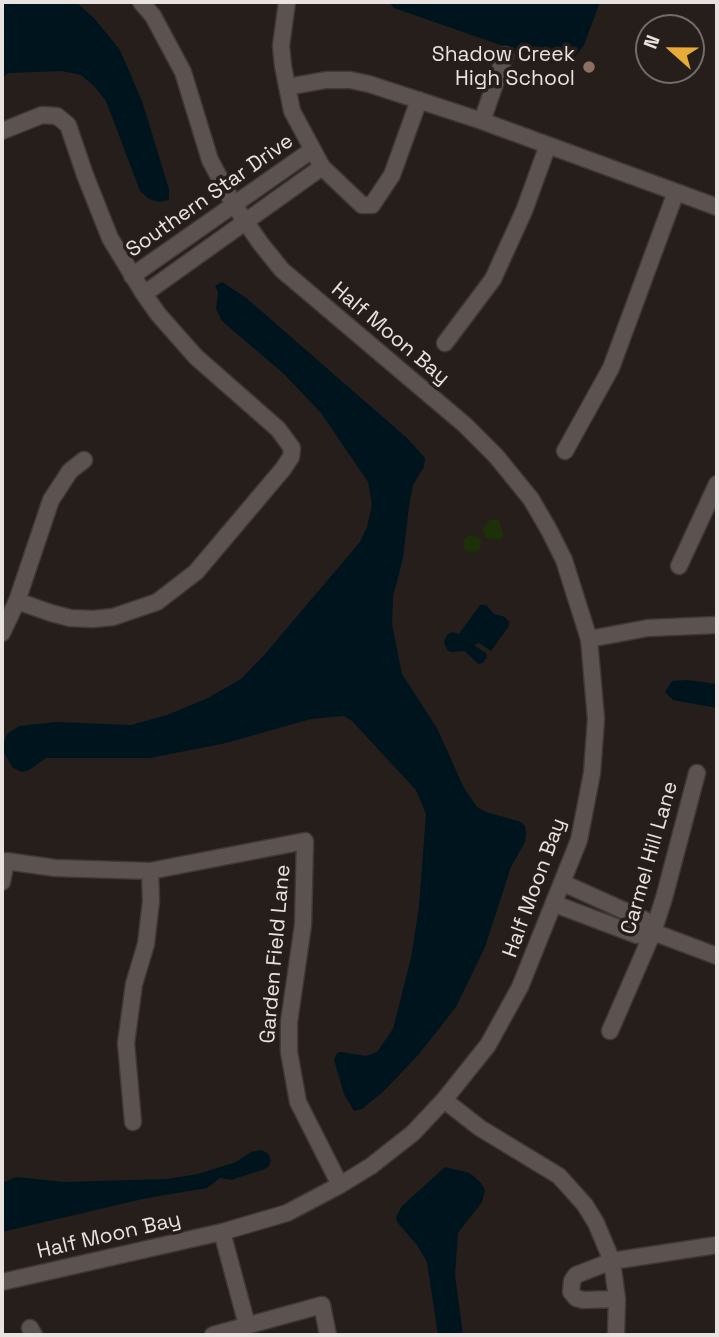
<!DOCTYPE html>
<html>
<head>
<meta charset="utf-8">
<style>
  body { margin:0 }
  #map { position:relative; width:719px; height:1337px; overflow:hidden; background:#251e1b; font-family:"Space Grotesk",sans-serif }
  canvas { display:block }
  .frame { position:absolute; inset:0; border:4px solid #e8e2e0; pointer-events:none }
  .north { position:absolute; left:635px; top:14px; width:70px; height:70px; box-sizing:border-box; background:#251e1b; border:2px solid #736c6a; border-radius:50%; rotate:291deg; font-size:19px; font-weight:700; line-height:28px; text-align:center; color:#e8e2e0 }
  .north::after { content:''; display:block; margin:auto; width:24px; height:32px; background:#e7ac36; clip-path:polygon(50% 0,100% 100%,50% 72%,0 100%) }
</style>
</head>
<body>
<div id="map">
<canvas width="719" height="1337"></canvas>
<div class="frame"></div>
<div class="north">N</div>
</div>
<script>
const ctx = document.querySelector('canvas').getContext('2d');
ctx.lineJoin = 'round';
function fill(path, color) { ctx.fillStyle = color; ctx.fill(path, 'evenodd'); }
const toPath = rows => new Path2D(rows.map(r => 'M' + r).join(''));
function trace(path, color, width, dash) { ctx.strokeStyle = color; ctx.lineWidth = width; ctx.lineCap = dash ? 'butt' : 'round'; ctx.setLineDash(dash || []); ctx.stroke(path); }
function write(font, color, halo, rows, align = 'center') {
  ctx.font = font + ' "Space Grotesk",sans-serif'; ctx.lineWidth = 7; ctx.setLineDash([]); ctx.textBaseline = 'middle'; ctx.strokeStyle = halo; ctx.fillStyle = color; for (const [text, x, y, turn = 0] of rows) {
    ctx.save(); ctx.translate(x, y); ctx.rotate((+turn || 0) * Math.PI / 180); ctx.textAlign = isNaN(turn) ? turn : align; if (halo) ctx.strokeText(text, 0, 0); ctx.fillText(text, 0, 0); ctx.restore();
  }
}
fill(toPath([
  [495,519,499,521,504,537,500,540,486,538,482,529,490,520],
  '463 544a9 9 0 1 1 18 0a9 9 0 1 1-18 0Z'
]), '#1d3009');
fill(toPath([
  [2,2,76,2,94,18,120,50,142,101,169,189,169,200,159,202,149,199,140,191,106,101,95,87,81,75,62,71,8,73,2,78],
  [389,2,600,2,584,45,573,59,555,64,394,8],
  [222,282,245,297,267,316,407,438,425,458,424,467,413,485,409,506,403,558,393,597,392,624,402,674,437,728,464,788,477,807,486,812,521,822,525,826,526,833,525,842,511,867,485,947,456,1007,419,1054,384,1091,362,1109,354,1111,344,1094,334,1060,337,1053,341,1052,366,1056,377,1052,393,1029,411,958,419,907,426,814,416,790,352,721,344,716,311,719,226,743,150,758,46,758,29,770,22,772,13,768,4,753,4,743,7,734,19,726,56,722,131,725,167,715,208,698,241,679,265,654,360,542,367,527,372,505,368,482,321,413,284,374,222,321,216,309,218,292,215,286],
  [480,605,486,605,494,614,505,617,509,622,509,626,491,651,479,643,476,644,475,646,486,653,487,657,483,663,478,664,465,651,451,652,447,650,444,642,447,635,452,632,459,634],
  [687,680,717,684,717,708,673,700,665,692,672,681],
  [260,1150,266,1152,269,1155,271,1161,269,1166,265,1169,231,1180,220,1178,207,1188,147,1198,2,1232,2,1183,16,1177,65,1182,167,1179,198,1174,236,1162,251,1152],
  [445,1167,470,1173,481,1183,485,1190,482,1202,458,1233,455,1275,463,1335,438,1335,427,1262,417,1245,397,1222,396,1217,402,1206]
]), '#00141d');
const minor = toPath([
  [287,2,281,46,283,66,292,111,322,167,362,205,372,205,392,175,419,100],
  [287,87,326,80,350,80,369,84,482,121,717,207],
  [482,121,505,55],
  [2,131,42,115,57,116,68,125,85,175,110,238,144,294,158,314,196,357,278,429,292,448,291,457,283,469,196,572,157,602,113,617,93,619,70,618,51,613,17,601],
  [132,276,312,150],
  [144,294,322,167],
  [445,343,493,279,524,211,548,145],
  [565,451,611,368,676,192],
  [679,566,717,484],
  [2,633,17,601,51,500,70,471,84,460],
  [589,639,648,628,717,625],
  [2,882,6,861,55,868,150,871,305,841,303,925,289,1022,289,1052,298,1102,340,1185],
  [563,883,645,920,653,932],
  [555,904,637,935,653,932,717,956],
  [610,1031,653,932,664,898,697,773],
  [444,1100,480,1128,559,1176,585,1205,596,1223,612,1261,617,1299,616,1335],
  [133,1122,126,1043,134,984,146,944,151,901,150,871],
  [222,1232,247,1325],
  [2,1282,222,1232,287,1213,340,1185,371,1166,413,1133,444,1100,488,1045,520,987,579,840,592,773,596,719,589,639,564,560,549,530,531,499,496,456,465,425,282,270,261,244,234,205,210,160,183,72,153,16,141,2],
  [617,1299,583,1300,576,1298,571,1292,572,1281,576,1275,612,1261,717,1245],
  [30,1328,34,1335],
  [213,1335,322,1305,328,1335]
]);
trace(minor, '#3e3836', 19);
trace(minor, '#5c5350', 16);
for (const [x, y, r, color] of [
  [589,67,7,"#8d6e63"]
]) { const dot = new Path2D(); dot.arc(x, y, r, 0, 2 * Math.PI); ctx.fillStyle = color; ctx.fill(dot); trace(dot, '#251e1b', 2.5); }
write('21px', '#e8e2e0', '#251e1b', [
  ["Shadow Creek",575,55],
  ["High School",575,79]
], 'right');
write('21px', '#e8e2e0', '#251e1b', [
  ["Southern Star Drive",210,196,-35],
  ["Half Moon Bay",390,334,40],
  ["Carmel Hill Lane",650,858,-74],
  ["Half Moon Bay",535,888,-70],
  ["Garden Field Lane",276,954,-85],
  ["Half Moon Bay",109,1236,-13]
]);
</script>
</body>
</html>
